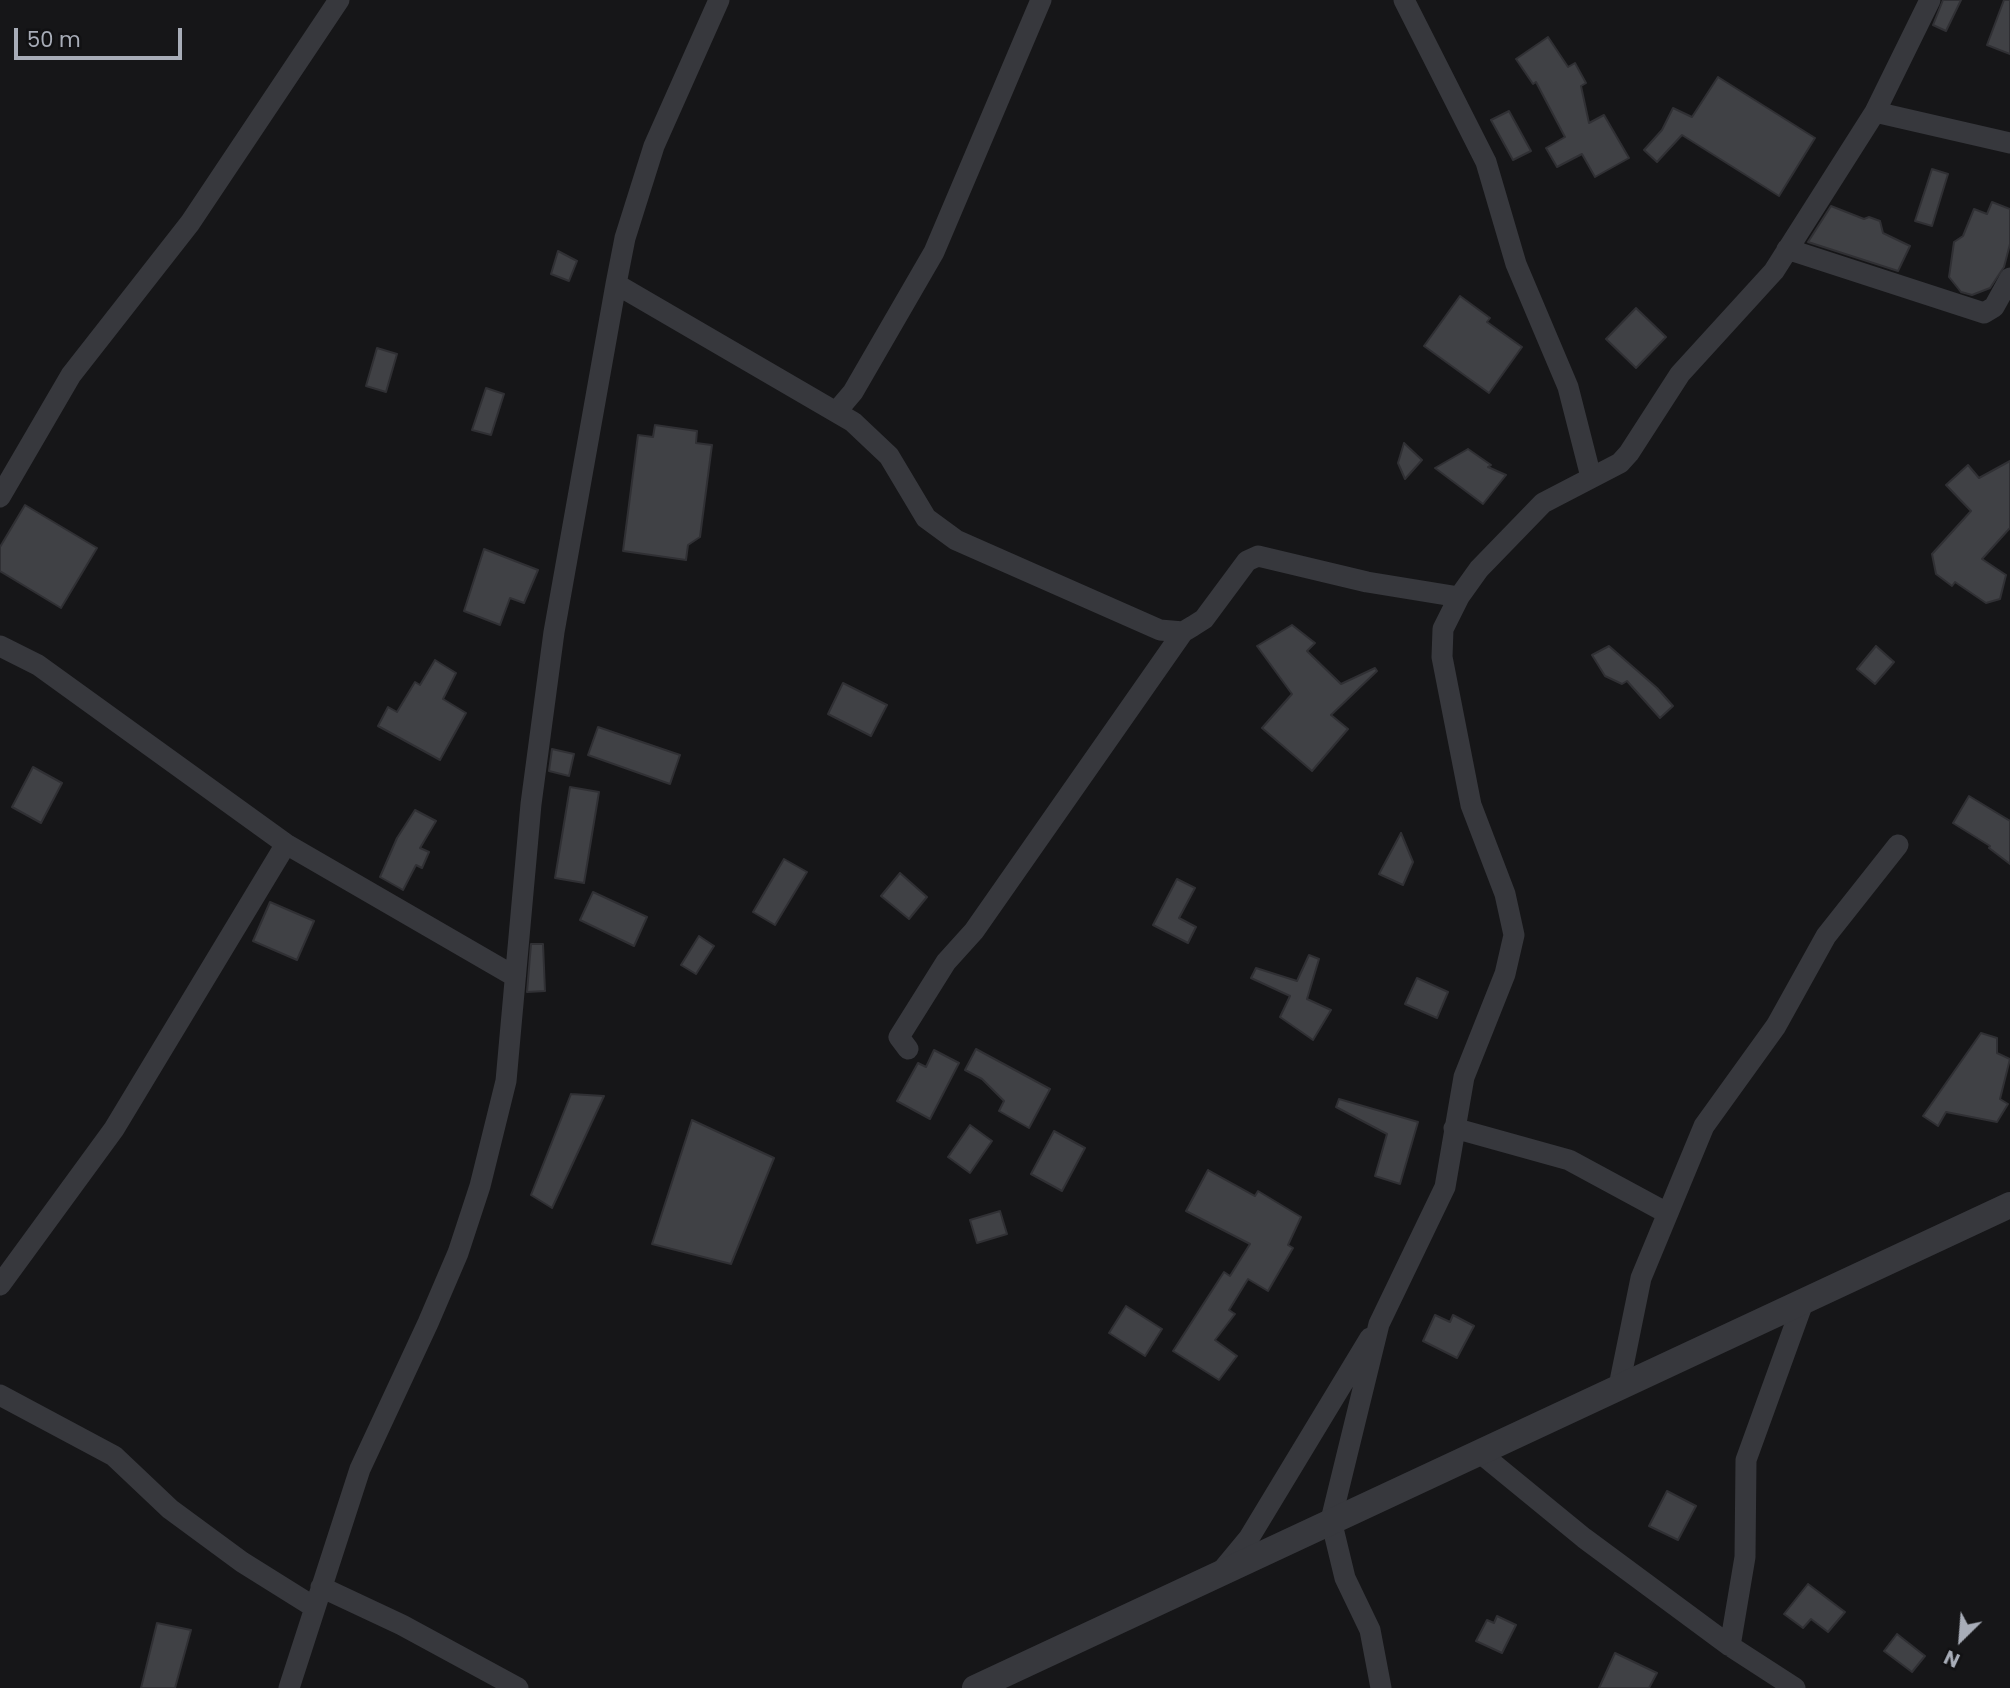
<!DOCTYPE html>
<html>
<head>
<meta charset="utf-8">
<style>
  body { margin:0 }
  #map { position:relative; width:2010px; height:1688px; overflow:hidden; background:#161618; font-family:Poppins,sans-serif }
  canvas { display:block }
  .north { position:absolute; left:1926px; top:1604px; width:70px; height:70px; -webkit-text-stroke:5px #111113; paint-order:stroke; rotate:205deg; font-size:19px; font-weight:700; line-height:28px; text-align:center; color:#a8adb8 }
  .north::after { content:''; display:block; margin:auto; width:24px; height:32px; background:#a8adb8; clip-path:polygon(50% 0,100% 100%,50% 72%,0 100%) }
  .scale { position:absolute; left:14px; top:28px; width:168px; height:32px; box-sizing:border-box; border:4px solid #a8adb8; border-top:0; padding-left:9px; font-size:21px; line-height:24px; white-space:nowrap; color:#a8adb8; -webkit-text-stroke:5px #111113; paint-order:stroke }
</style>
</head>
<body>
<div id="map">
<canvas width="2010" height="1688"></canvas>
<div class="north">N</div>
<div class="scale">50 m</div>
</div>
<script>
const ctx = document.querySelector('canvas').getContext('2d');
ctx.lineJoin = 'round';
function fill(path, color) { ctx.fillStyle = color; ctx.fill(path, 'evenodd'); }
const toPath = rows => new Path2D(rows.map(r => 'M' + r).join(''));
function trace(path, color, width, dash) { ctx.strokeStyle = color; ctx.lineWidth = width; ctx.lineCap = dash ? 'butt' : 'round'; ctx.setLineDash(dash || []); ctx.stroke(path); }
const building = toPath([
  [1943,0,1961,0,1946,31,1933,25,1943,0],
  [2004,0,2010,0,2010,54,1987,45,2004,0],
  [1548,37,1568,67,1575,63,1586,83,1581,86,1589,123,1604,115,1629,158,1595,177,1582,154,1557,167,1546,148,1565,137,1536,82,1533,84,1516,59,1548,37],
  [1718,77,1815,138,1779,196,1682,135,1657,162,1644,150,1662,130,1673,108,1692,117,1718,77],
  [1509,111,1531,151,1513,160,1491,120,1509,111],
  [1932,169,1948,174,1932,226,1915,221,1932,169],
  [1992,202,2010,209,2010,244,2004,267,1990,288,1972,295,1961,292,1949,277,1954,242,1963,236,1974,209,1987,214,1992,202],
  [1831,206,1864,219,1869,217,1880,221,1883,233,1910,246,1898,271,1808,242,1831,206],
  [558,251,577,261,569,281,551,274,558,251],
  [1460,296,1490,318,1487,322,1522,347,1489,393,1424,346,1460,296],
  [1636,308,1666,337,1636,368,1606,339,1636,308],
  [377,348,397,354,386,392,366,386,377,348],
  [486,388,504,394,491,435,472,430,486,388],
  [655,425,697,431,696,443,712,445,700,537,688,545,686,560,623,551,638,435,653,437,655,425],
  [1404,443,1422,460,1405,479,1398,463,1404,443],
  [1468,449,1491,465,1488,467,1506,475,1483,504,1435,468,1468,449],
  [2010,461,2010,528,1982,559,2006,575,2000,599,1986,603,1955,582,1952,586,1936,574,1932,554,1971,511,1946,485,1968,465,1979,478,2010,461],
  [25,505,97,548,61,608,0,571,0,547,25,505],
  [484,549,538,570,524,603,510,598,500,625,464,611,484,549],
  [1292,625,1315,643,1307,651,1341,684,1375,668,1377,671,1331,715,1348,729,1312,771,1262,728,1292,694,1257,646,1292,625],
  [1609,646,1657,688,1673,706,1660,718,1627,681,1622,684,1605,676,1592,655,1609,646],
  [1876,646,1894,662,1875,684,1857,669,1876,646],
  [435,660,456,673,443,699,466,713,440,760,378,726,388,707,397,712,415,682,420,685,435,660],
  [843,683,887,705,871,736,828,714,843,683],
  [598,727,680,755,670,784,588,755,598,727],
  [552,749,574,754,569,776,549,771,552,749],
  [33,767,62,783,41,823,12,807,33,767],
  [570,787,599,792,584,883,555,878,570,787],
  [1969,796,2010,821,2010,864,1989,848,1990,846,1953,823,1969,796],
  [415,810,436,821,420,848,429,852,422,868,416,865,403,890,380,877,397,838,415,810],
  [1401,833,1413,862,1403,885,1379,874,1401,833],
  [784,859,807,872,775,925,753,912,784,859],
  [900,873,927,897,909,919,881,896,900,873],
  [1177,879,1195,888,1179,918,1196,927,1188,943,1153,925,1177,879],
  [593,892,647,917,634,946,580,920,593,892],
  [270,902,314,921,297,960,253,941,270,902],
  [699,936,714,946,696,974,681,965,699,936],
  [531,944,543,944,545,991,527,992,531,944],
  [1309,955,1319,959,1307,999,1331,1010,1313,1040,1280,1017,1290,996,1251,978,1256,968,1297,981,1309,955],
  [1417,978,1448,992,1437,1018,1405,1004,1417,978],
  [1981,1033,1997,1038,1997,1053,2010,1059,2000,1099,2008,1104,1997,1122,1946,1112,1938,1126,1923,1116,1981,1033],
  [976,1049,1050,1089,1029,1128,999,1111,1004,1101,982,1079,965,1070,976,1049],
  [934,1050,959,1063,930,1119,897,1101,918,1063,926,1067,934,1050],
  [571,1094,604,1096,552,1208,531,1195,571,1094],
  [1339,1099,1418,1122,1400,1184,1375,1176,1387,1134,1336,1107,1339,1099],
  [692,1120,774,1158,731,1264,652,1244,692,1120],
  [970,1125,992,1141,970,1173,948,1157,970,1125],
  [1054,1131,1085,1148,1062,1191,1031,1174,1054,1131],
  [1208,1170,1255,1196,1258,1191,1301,1217,1288,1245,1293,1248,1268,1291,1248,1279,1229,1310,1235,1314,1215,1340,1237,1356,1219,1380,1173,1351,1224,1272,1230,1276,1250,1244,1186,1211,1208,1170],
  [1000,1211,1007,1234,977,1243,970,1220,1000,1211],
  [1126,1306,1162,1329,1145,1356,1109,1333,1126,1306],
  [1435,1315,1450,1322,1453,1315,1474,1326,1457,1358,1423,1341,1435,1315],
  [1667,1491,1696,1506,1678,1540,1649,1526,1667,1491],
  [1808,1584,1845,1612,1828,1632,1811,1619,1803,1628,1784,1614,1808,1584],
  [1497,1616,1516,1625,1502,1653,1476,1641,1487,1620,1494,1623,1497,1616],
  [157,1623,191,1630,175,1688,141,1688,157,1623],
  [1897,1634,1925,1656,1912,1672,1884,1651,1897,1634],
  [1615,1653,1657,1673,1649,1688,1599,1688,1615,1653]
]);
fill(building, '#404145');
trace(building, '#303034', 2);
trace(toPath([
  [1404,0,1486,162,1516,264,1568,387,1591,477],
  [1875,112,2010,143],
  [1787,249,1984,313,1994,307,2010,278],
  [616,284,853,422,889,456,926,518,956,540,1160,630,1183,632,1193,626,1204,619,1247,561,1258,556,1367,582,1459,597],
  [836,412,853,392,934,252,1041,0],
  [0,497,71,375,190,223,339,0],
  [0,646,38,665,286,844,514,976],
  [908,1049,899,1037,946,962,974,931,1183,632],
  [1454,1128,1569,1160,1667,1213],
  [0,1285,114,1129,286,844],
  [1619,1386,1641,1278,1704,1126,1776,1026,1826,936,1898,845],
  [0,1395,114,1456,170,1509,242,1562,314,1607],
  [1479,1452,1584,1538,1730,1646,1795,1688],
  [1220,1573,1249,1538,1370,1338],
  [321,1587,402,1625,518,1688],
  [1730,1646,1745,1557,1746,1460,1804,1300],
  [289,1688,360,1469,428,1323,458,1253,480,1186,506,1081,531,804,554,632,616,284,625,238,654,146,719,0],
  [1381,1688,1370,1630,1345,1578,1331,1520,1379,1324,1445,1187,1464,1077,1505,974,1514,935,1505,894,1471,805,1442,657,1443,629,1459,597,1479,569,1543,503,1620,463,1629,453,1680,374,1774,271,1875,112,1930,0]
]), '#37383d', 21);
trace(toPath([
  [975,1688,2010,1205]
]), '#37383d', 26);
</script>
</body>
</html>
